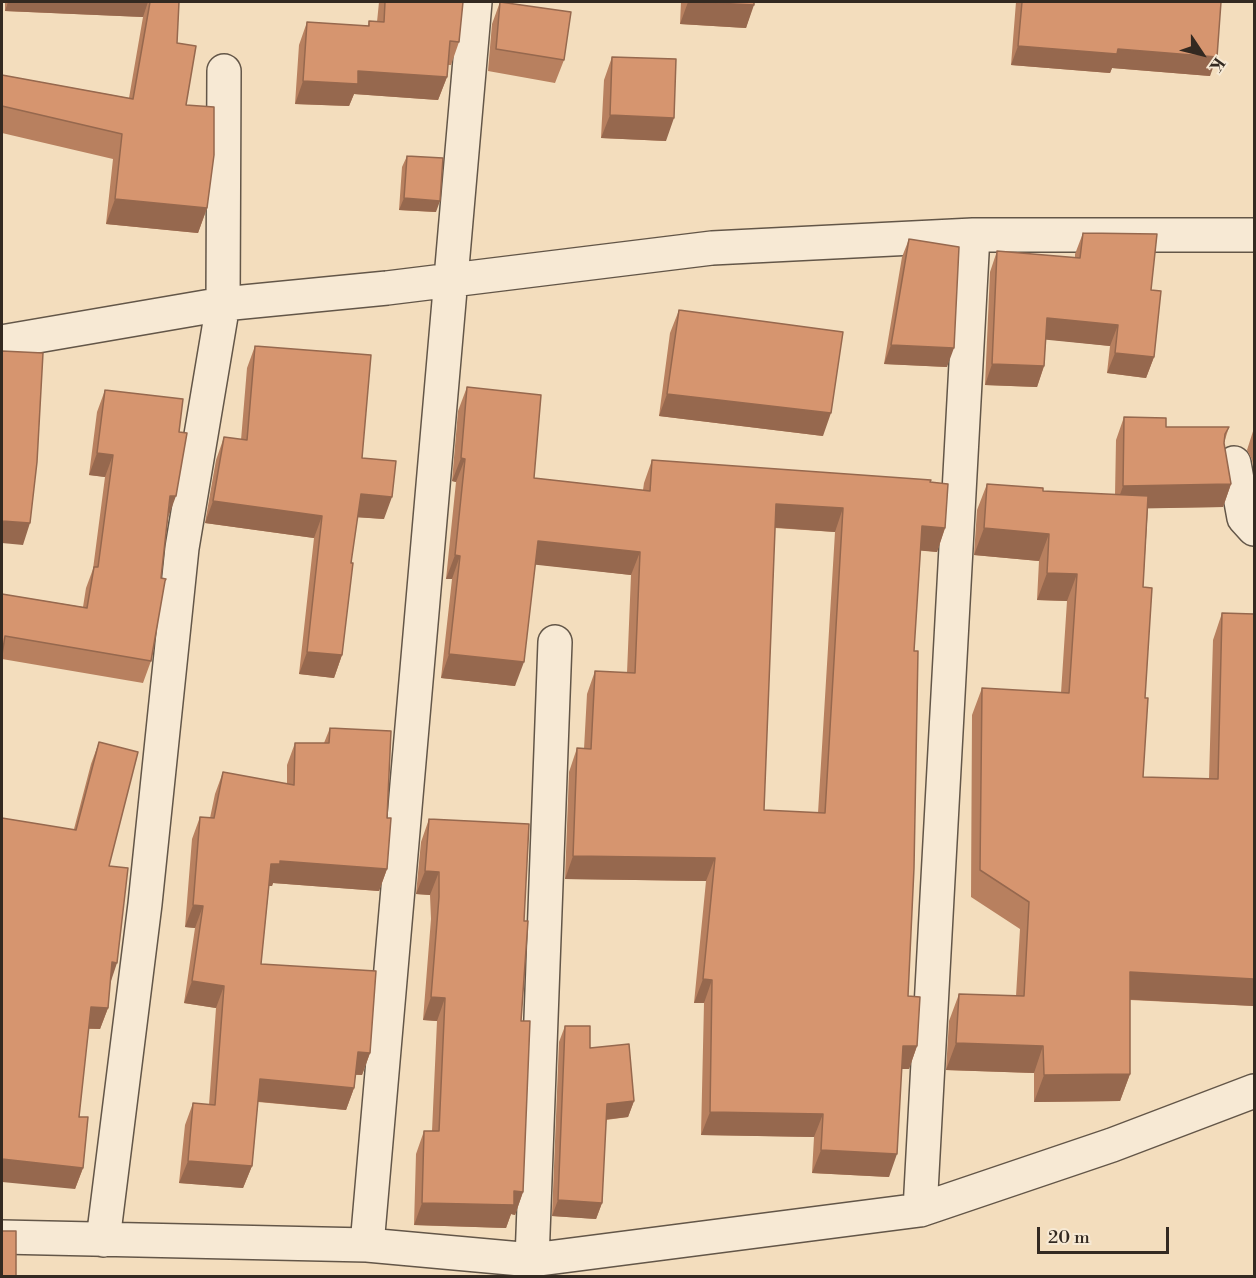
<!DOCTYPE html>
<html>
<head>
<meta charset="utf-8">
<style>
  body { margin:0 }
  #map { position:relative; width:1256px; height:1278px; overflow:hidden; background:#f3ddbd; font-family:"Libre Bodoni",serif }
  canvas { display:block }
  .frame { position:absolute; inset:0; border:3px solid #332921; pointer-events:none }
  .north { position:absolute; left:1172px; top:24px; width:60px; height:60px; -webkit-text-stroke:4px #f7e9d4; paint-order:stroke; rotate:125deg; font-size:16px; font-weight:700; line-height:24px; text-align:center; color:#332921 }
  .north::after { content:''; display:block; margin:auto; width:21px; height:27px; background:#332921; clip-path:polygon(50% 0,100% 100%,50% 72%,0 100%) }
  .scale { position:absolute; left:1037px; top:1227px; width:132px; height:27px; box-sizing:border-box; border:3px solid #332921; border-top:0; padding-left:8px; font-size:18px; line-height:21px; white-space:nowrap; color:#332921; -webkit-text-stroke:4px #f7e9d4; paint-order:stroke }
</style>
</head>
<body>
<div id="map">
<canvas width="1256" height="1278"></canvas>
<div class="frame"></div>
<div class="north">K</div>
<div class="scale">20 m</div>
</div>
<script>
const ctx = document.querySelector('canvas').getContext('2d');
ctx.lineJoin = 'round';
const toPath = rows => new Path2D(rows.map(r => 'M' + r).join(''));
function trace(path, color, width, dash) { ctx.strokeStyle = color; ctx.lineWidth = width; ctx.lineCap = dash ? 'butt' : 'round'; ctx.setLineDash(dash || []); ctx.stroke(path); }
function fill(path, color) { ctx.fillStyle = color; ctx.fill(path, 'evenodd'); }
const minor = toPath([
  [2,342,223,304,387,288,712,248,973,235,1254,235],
  [1234,463,1244,518,1254,529],
  [920,1210,973,235],
  [2,1237,367,1245,532,1260,920,1210,1112,1145,1254,1091],
  [103,1240,145,904,182,548,223,304,224,71],
  [367,1245,475,2],
  [532,1260,555,642]
]);
trace(minor, '#635648', 36);
trace(minor, '#f7e9d4', 33);
fill(toPath([
  [5,2,179,2,177,43,186,105,207,208,198,233,106,224,113,159,2,133,2,75,129,98,143,17,5,11],
  [379,2,463,2,459,42,451,65,448,65,447,77,438,100,354,94,349,106,295,104,299,45,307,22,368,26,369,21,377,22],
  [500,2,564,60,555,83,488,71,492,24],
  [681,2,754,2,746,28,680,24],
  [1016,2,1221,2,1210,76,1112,68,1110,73,1011,65],
  [612,57,666,141,601,138,604,80],
  [407,156,436,212,399,210,402,167],
  [1083,233,1151,290,1154,357,1146,378,1107,373,1110,346,1046,339,1044,366,1037,387,985,385,990,272,997,251,1075,258,1075,254],
  [909,239,947,367,884,364,902,257],
  [679,310,823,436,659,416,670,333],
  [255,346,362,458,384,519,357,517,351,563,342,655,334,678,299,674,314,538,205,523,216,460,224,437,241,440,247,368],
  [467,387,534,478,643,490,644,483,652,460,930,482,945,528,937,552,920,550,914,651,908,996,917,1046,909,1069,902,1069,889,1177,812,1173,814,1137,701,1135,704,1003,694,1003,706,881,565,879,569,772,577,748,584,749,587,694,595,671,627,673,631,575,535,564,515,686,441,678,452,579,446,579,456,482,452,481,458,411],
  [775,528,835,532,818,813,764,810],
  [105,390,168,518,151,661,143,683,2,659,2,594,83,607,86,588,93,569,105,477,89,475,97,412],
  [1124,417,1166,427,1229,427,1224,443,1231,484,1223,507,1148,508,1143,587,1145,698,1143,777,1209,779,1213,640,1222,613,1254,614,1254,1006,1130,1000,1130,1074,1120,1101,1034,1102,1034,1073,946,1070,949,1021,959,994,1016,996,1020,929,971,897,972,715,982,688,1061,693,1067,601,1037,600,1039,561,974,555,977,510,987,484,1043,491,1115,495,1116,440],
  [1254,428,1254,471,1252,460,1247,450],
  [330,728,387,818,387,869,379,891,273,883,272,886,269,886,261,964,370,1053,362,1075,355,1075,354,1088,346,1110,258,1102,252,1166,243,1188,179,1183,185,1125,193,1103,209,1105,216,1008,184,1003,195,928,185,927,192,839,200,817,210,818,215,794,223,772,287,784,287,765,295,743,324,743],
  [99,742,109,866,110,982,108,1008,100,1029,88,1029,79,1117,83,1168,75,1189,74,829,91,764],
  [429,819,524,921,521,1021,523,1192,515,1215,511,1214,506,1228,414,1225,416,1154,424,1131,432,1131,437,1021,423,1020,431,919,430,895,416,894,421,842],
  [565,1026,590,1048,634,1101,628,1117,606,1120,602,1203,596,1219,552,1216,559,1042]
]), '#b8805f');
fill(toPath([
  [8,2,148,2,143,17,5,11],
  [688,2,697,2,754,5,746,28,680,24],
  [1018,46,1118,49,1217,57,1210,76,1112,68,1110,73,1011,65],
  [358,71,447,77,438,100,354,94,349,106,295,104,303,81],
  [610,115,674,118,666,141,601,138],
  [404,198,440,201,436,212,399,210],
  [115,199,207,208,198,233,106,224],
  [1047,318,1118,325,1110,346,1039,339],
  [891,345,954,348,947,367,884,364],
  [1115,353,1154,357,1146,378,1107,373],
  [992,364,1044,366,1037,387,985,385],
  [667,394,831,413,823,436,659,416],
  [97,453,113,455,105,477,89,475],
  [461,458,465,459,456,482,452,481],
  [1231,484,1223,507,1115,509,1123,486],
  [361,494,392,497,384,519,353,517],
  [170,496,176,496,168,518],
  [213,501,322,516,314,538,205,523],
  [776,504,843,508,835,532,768,527],
  [2,521,30,523,23,545,2,543],
  [922,526,945,528,937,552,913,550],
  [984,528,1049,534,1039,561,974,555],
  [538,541,640,552,631,575,529,564],
  [455,555,460,556,452,579,446,579],
  [1047,573,1077,574,1067,601,1037,600],
  [307,652,342,655,334,678,299,674],
  [449,654,524,662,515,686,441,678],
  [573,856,715,858,706,881,565,879],
  [280,861,387,869,379,891,273,883,272,886,263,886,271,864],
  [425,871,439,872,430,895,416,894],
  [193,905,203,906,195,928,185,927],
  [112,962,117,963,110,984],
  [1130,972,1254,979,1254,1006,1120,999],
  [703,979,712,980,704,1003,694,1003],
  [192,981,224,986,216,1008,184,1003],
  [431,997,445,998,437,1021,423,1020],
  [91,1007,108,1008,100,1029,83,1028],
  [956,1043,1043,1046,1034,1073,946,1070],
  [903,1046,917,1046,909,1069,894,1069],
  [358,1052,370,1053,362,1075,349,1074],
  [1130,1074,1120,1101,1034,1102,1044,1075],
  [260,1079,354,1088,346,1110,252,1101],
  [634,1101,628,1117,601,1120,607,1104],
  [710,1112,823,1114,814,1137,701,1135],
  [821,1150,897,1154,889,1177,812,1173],
  [2,1159,83,1168,75,1189,2,1182],
  [188,1161,252,1166,243,1188,179,1183],
  [514,1191,523,1192,515,1215,511,1214,506,1228,414,1225,422,1203],
  [558,1200,602,1203,596,1219,552,1216]
]), '#96684e');
const building = toPath([
  [150,2,179,2,177,43,196,46,186,105,214,107,214,155,207,208,115,199,122,134,2,106,2,75,133,99,150,2],
  [385,2,463,2,459,42,450,41,447,77,358,71,358,84,303,81,307,22,369,26,369,21,384,22,385,2],
  [500,2,571,12,564,60,496,49,500,2],
  [697,2,754,2,754,5,697,2],
  [1022,2,1221,2,1217,57,1118,49,1117,54,1018,46,1022,2],
  [612,57,676,59,674,118,610,115,612,57],
  [407,156,443,158,440,201,404,198,407,156],
  [1083,233,1157,234,1151,290,1161,291,1154,357,1115,353,1118,325,1047,318,1044,366,992,364,997,251,1080,258,1083,233],
  [909,239,959,247,954,348,891,345,909,239],
  [679,310,843,332,831,413,667,394,679,310],
  [255,346,371,355,362,458,396,461,392,497,361,494,351,563,353,563,342,655,307,652,322,516,213,501,224,437,247,440,255,346],
  [2,351,43,353,37,462,30,523,2,521,2,351],
  [467,387,541,395,534,478,650,491,652,460,931,480,930,482,948,484,945,528,922,526,914,651,918,651,914,868,908,996,920,997,917,1046,903,1046,897,1154,821,1150,823,1114,710,1112,712,980,703,979,715,858,573,856,577,748,591,749,595,671,635,673,640,552,538,541,524,662,449,654,460,556,455,555,465,459,461,458,467,387],
  [776,504,843,508,825,813,764,810,776,504],
  [105,390,183,399,179,432,187,433,176,496,170,496,161,578,166,579,165,581,151,661,5,636,2,655,2,594,87,608,94,567,98,567,113,455,97,453,105,390],
  [1124,417,1166,418,1166,427,1229,427,1225,434,1224,443,1231,484,1123,486,1124,417],
  [987,484,1043,488,1043,491,1148,496,1143,587,1152,588,1145,698,1148,698,1143,777,1218,779,1222,613,1254,614,1254,979,1130,972,1130,1074,1044,1075,1043,1046,956,1043,959,994,1024,996,1029,902,980,870,982,688,1069,693,1077,574,1047,573,1049,534,984,528,987,484],
  [330,728,391,731,387,818,391,818,387,869,280,861,280,864,271,864,261,964,376,971,370,1053,358,1052,354,1088,260,1079,252,1166,188,1161,193,1103,215,1105,224,986,192,981,203,906,193,905,200,817,214,818,223,772,294,785,295,743,329,743,330,728],
  [99,742,138,752,109,866,128,868,117,963,112,962,108,1008,91,1007,79,1117,88,1117,83,1168,2,1159,2,818,76,830,99,742],
  [429,819,529,824,524,921,528,921,521,1021,530,1021,523,1192,514,1191,514,1205,422,1203,424,1131,439,1131,445,998,431,997,439,897,439,872,425,871,429,819],
  [565,1026,590,1026,590,1048,629,1044,634,1101,607,1104,602,1203,558,1200,565,1026],
  [2,1231,16,1231,16,1276,2,1276,2,1231]
]);
fill(building, '#d6956f');
trace(building, '#96684e', 1.5);
</script>
</body>
</html>
